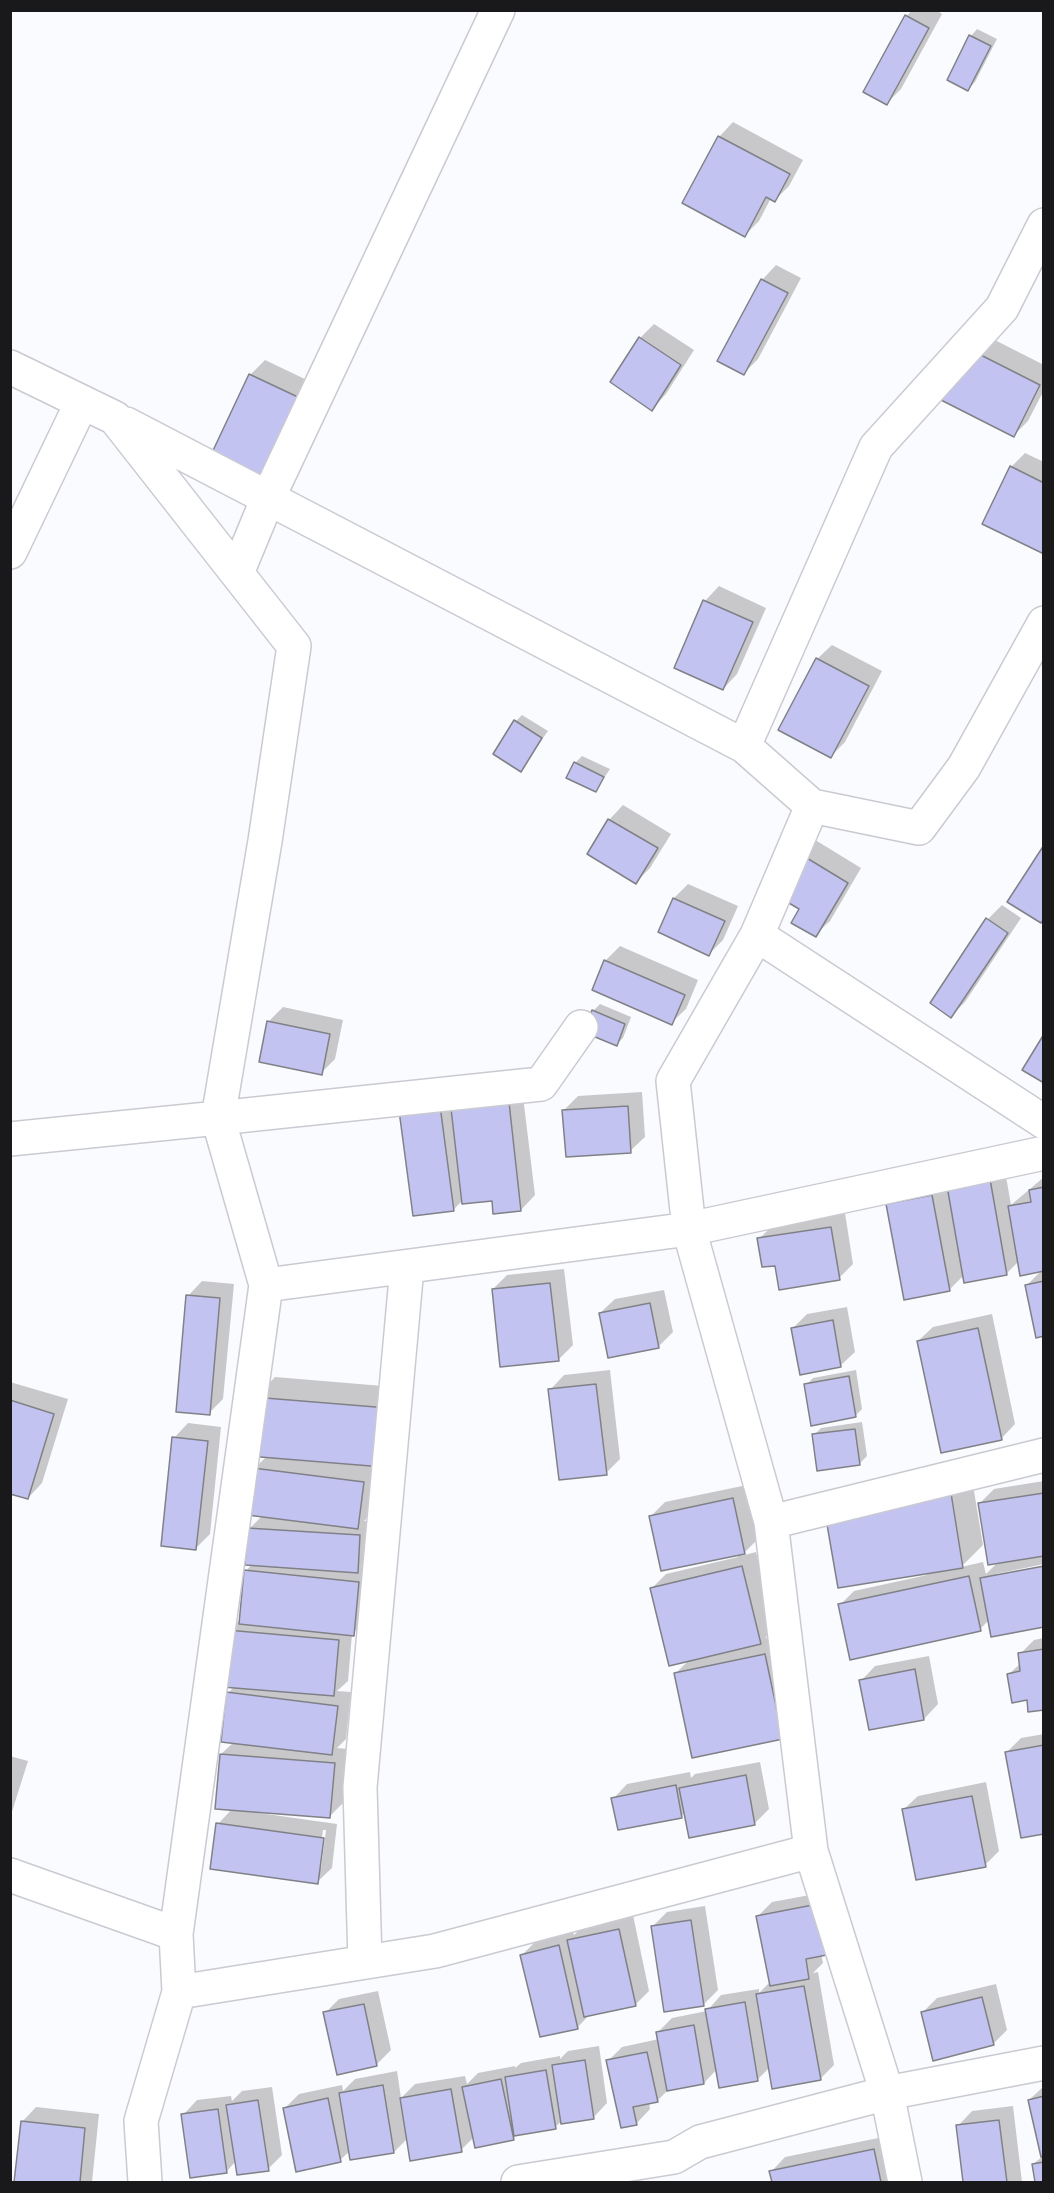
<!DOCTYPE html>
<html>
<head>
<meta charset="utf-8">
<style>
  body { margin:0 }
  #map { position:relative; width:1054px; height:2193px; overflow:hidden; background:#fafbfe; font-family:Raleway,sans-serif }
  canvas { display:block }
  .frame { position:absolute; inset:0; border:12px solid #19191c; pointer-events:none }
</style>
</head>
<body>
<div id="map">
<canvas width="1054" height="2193"></canvas>
<div class="frame"></div>
</div>
<script>
const ctx = document.querySelector('canvas').getContext('2d');
ctx.lineJoin = 'round';
function fill(path, color) { ctx.fillStyle = color; ctx.fill(path, 'evenodd'); }
const toPath = rows => new Path2D(rows.map(r => 'M' + r).join(''));
function trace(path, color, width, dash) { ctx.strokeStyle = color; ctx.lineWidth = width; ctx.lineCap = dash ? 'butt' : 'round'; ctx.setLineDash(dash || []); ctx.stroke(path); }
fill(toPath([
  [912,10,936,10,942,14,901,89,887,103,907,16],
  [977,29,997,39,975,82,968,89,971,36],
  [733,122,803,160,789,186,775,200,771,198,759,221,745,235,719,137],
  [776,265,801,278,758,359,744,373,762,280],
  [654,324,694,350,666,394,652,409,640,338],
  [981,333,1044,365,1044,390,1028,421,1014,435,941,398],
  [265,360,330,391,277,489,250,375],
  [1025,453,1044,462,1044,552,1011,467],
  [719,586,766,608,737,674,723,689,676,667,705,601],
  [832,645,882,671,845,742,831,756,817,659],
  [522,715,548,731,520,770,516,721],
  [582,756,610,769,596,790,575,763],
  [623,805,671,834,650,868,636,882,609,820],
  [812,838,861,868,830,921,815,935,801,909,774,892],
  [688,884,738,906,723,940,709,954,660,931,674,898],
  [1002,905,1021,918,965,1002,951,1016,932,1003,988,919],
  [620,946,698,980,686,1009,671,1023,605,961],
  [600,1004,631,1017,623,1038,616,1045,593,1011],
  [283,1007,343,1020,335,1059,321,1073,261,1061,269,1021],
  [521,1080,535,1195,521,1210,493,1199,463,1200,454,1209,400,1104],
  [642,1092,645,1137,630,1151,564,1110,578,1096],
  [1004,1165,1011,1205,1044,1177,1044,1335,1027,1285,1042,1270,1019,1261,1006,1274,964,1275,949,1290,888,1204,902,1190],
  [845,1213,853,1264,839,1278,776,1264,759,1239,773,1225],
  [564,1269,573,1345,558,1360,493,1289,507,1275],
  [202,1281,234,1284,223,1399,209,1413,188,1296],
  [664,1290,673,1332,658,1347,600,1313,615,1299],
  [847,1307,855,1352,840,1366,793,1328,807,1314],
  [992,1314,1015,1424,1001,1439,918,1341,933,1327],
  [610,1370,620,1459,606,1473,550,1390,564,1375],
  [856,1370,862,1409,855,1416,806,1385,813,1378],
  [275,1377,407,1388,372,1513,364,1521,374,1521,372,1557,361,1567,373,1568,367,1620,352,1634,348,1681,337,1691,351,1692,346,1739,337,1748,349,1749,344,1802,330,1816,259,1811,259,1813,337,1824,332,1868,317,1882,218,1824,233,1808,221,1754,234,1742,228,1693,234,1687,228,1631,241,1619,246,1571,252,1564,249,1529,263,1515,254,1469,267,1456,255,1398],
  [323,1830,326,1830,321,1868,318,1868],
  [10,1382,68,1399,42,1483,28,1498,10,1493],
  [862,1422,867,1456,860,1463,814,1435,821,1428],
  [188,1423,221,1427,210,1534,196,1548,174,1438],
  [971,1473,983,1545,961,1567,983,1562,986,1574,998,1562,980,1503,994,1489,1044,1481,1044,1564,996,1574,989,1620,980,1629,840,1605,854,1591,927,1575,926,1572,839,1587],
  [747,1485,759,1538,741,1556,756,1552,775,1628,765,1638,785,1634,783,1737,676,1673,690,1659,652,1588,666,1574,738,1557,738,1554,651,1516,665,1502],
  [1044,1638,1044,1708,1028,1698,1009,1674,1021,1663,1020,1654,1034,1640],
  [929,1656,938,1704,924,1719,861,1681,875,1666],
  [1044,1734,1044,1833,1007,1752,1021,1738],
  [10,1756,28,1761,10,1818],
  [760,1762,769,1809,755,1823,685,1812,681,1817,613,1799,627,1784,690,1772,691,1778,695,1774],
  [986,1782,999,1851,985,1865,903,1810,918,1796],
  [837,1890,821,1954,823,1963,813,1973,818,1972,834,2065,820,2079,770,2067,757,2080,717,2069,704,2083,669,2089,657,2101,649,2102,650,2109,636,2124,608,2061,622,2047,659,2039,658,2032,672,2018,707,2011,721,1995,759,1989,759,1993,770,1982,758,1916,772,1902],
  [705,1906,718,1990,703,2005,652,1927,667,1912],
  [633,1915,649,1991,635,2005,590,2014,577,2028,522,1955,536,1941,573,1932,574,1935,583,1926],
  [996,1984,1007,2030,993,2044,923,2012,937,1998],
  [378,1991,391,2050,376,2065,325,2013,339,1999],
  [599,2046,607,2103,593,2118,562,2121,555,2127,517,2134,513,2139,474,2137,461,2150,408,2138,394,2152,350,2151,340,2160,284,2109,299,2094,342,2085,343,2091,355,2079,397,2071,401,2098,415,2084,465,2076,467,2084,478,2073,515,2066,515,2068,521,2063,560,2056,560,2059,568,2051],
  [1044,2086,1044,2182,1036,2182,1033,2164,1042,2157,1029,2100],
  [272,2087,282,2155,268,2169,236,2161,226,2172,183,2115,197,2100,231,2096,232,2101,242,2091],
  [1013,2106,1022,2182,964,2182,958,2126,972,2111],
  [36,2107,99,2114,92,2182,16,2182,22,2122],
  [888,2136,898,2182,773,2182,771,2172,785,2157]
]), '#0003');
const building = toPath([
  [905,15,929,28,887,105,863,92,905,15],
  [969,35,991,46,968,91,947,80,969,35],
  [718,136,790,174,775,202,766,197,745,237,682,203,718,136],
  [761,279,788,293,744,375,717,361,761,279],
  [639,337,681,365,652,411,610,382,639,337],
  [965,347,1040,385,1014,437,939,399,965,347],
  [249,374,317,406,277,491,209,459,249,374],
  [1010,466,1044,483,1044,554,982,524,1010,466],
  [703,600,753,622,723,690,674,668,703,600],
  [816,658,869,686,831,758,778,730,816,658],
  [514,720,542,738,521,772,493,754,514,720],
  [574,762,604,777,596,792,566,778,574,762],
  [608,819,658,848,636,884,587,854,608,819],
  [1044,845,1044,919,1041,923,1007,902,1044,845],
  [797,852,848,883,816,937,791,923,799,909,772,893,797,852],
  [673,898,725,921,709,956,658,932,673,898],
  [986,918,1008,933,951,1018,930,1003,986,918],
  [604,960,685,995,672,1025,592,990,604,960],
  [592,1010,625,1024,617,1046,583,1032,592,1010],
  [267,1021,330,1034,322,1075,259,1062,267,1021],
  [1044,1034,1044,1083,1022,1070,1044,1034],
  [508,1093,521,1211,493,1214,492,1201,462,1204,450,1100,508,1093],
  [439,1098,454,1211,413,1216,398,1103,439,1098],
  [628,1106,631,1153,566,1157,562,1110,628,1106],
  [990,1179,1007,1275,964,1283,947,1186,990,1179],
  [1044,1187,1044,1271,1020,1276,1008,1206,1031,1202,1029,1190,1044,1187],
  [932,1195,950,1291,904,1300,886,1204,932,1195],
  [831,1227,840,1280,779,1290,775,1266,762,1267,757,1238,831,1227],
  [1044,1281,1044,1336,1036,1338,1025,1285,1044,1281],
  [550,1283,559,1361,500,1367,492,1289,550,1283],
  [186,1295,220,1298,210,1415,176,1412,186,1295],
  [650,1303,659,1348,608,1358,599,1313,650,1303],
  [833,1320,841,1367,800,1375,791,1328,833,1320],
  [978,1328,1002,1440,941,1453,917,1341,978,1328],
  [849,1376,856,1417,811,1426,804,1384,849,1376],
  [596,1384,607,1475,559,1480,548,1389,596,1384],
  [253,1397,388,1408,383,1467,248,1456,253,1397],
  [10,1400,54,1414,28,1499,10,1494,10,1400],
  [855,1429,860,1465,817,1471,812,1434,855,1429],
  [172,1437,208,1441,196,1550,161,1546,172,1437],
  [253,1468,364,1482,358,1529,247,1515,253,1468],
  [951,1493,963,1568,838,1588,825,1513,951,1493],
  [1044,1493,1044,1556,988,1565,978,1503,1044,1493],
  [733,1498,745,1554,661,1571,649,1516,733,1498],
  [247,1528,360,1535,358,1573,245,1565,247,1528],
  [742,1566,761,1644,669,1666,650,1588,742,1566],
  [1044,1566,1044,1627,991,1637,980,1578,1044,1566],
  [244,1570,359,1582,354,1636,239,1624,244,1570],
  [969,1576,981,1631,850,1660,838,1604,969,1576],
  [227,1630,339,1640,334,1696,222,1687,227,1630],
  [1044,1649,1044,1710,1028,1712,1027,1700,1012,1703,1007,1674,1020,1671,1018,1653,1044,1649],
  [765,1654,783,1739,692,1758,674,1673,765,1654],
  [915,1669,924,1720,869,1730,859,1680,915,1669],
  [226,1692,338,1706,332,1755,221,1742,226,1692],
  [1044,1745,1044,1834,1021,1838,1005,1752,1044,1745],
  [220,1754,335,1763,330,1818,215,1809,220,1754],
  [746,1775,755,1825,689,1838,679,1788,746,1775],
  [676,1785,682,1818,618,1830,611,1798,676,1785],
  [972,1796,986,1867,916,1880,902,1809,972,1796],
  [216,1823,324,1838,318,1884,210,1869,216,1823],
  [823,1903,832,1954,806,1959,809,1979,770,1986,756,1916,823,1903],
  [691,1920,704,2006,664,2012,651,1926,691,1920],
  [619,1929,636,2006,584,2017,567,1940,619,1929],
  [559,1945,578,2029,540,2037,520,1955,559,1945],
  [804,1986,821,2080,772,2089,756,1994,804,1986],
  [982,1997,994,2045,933,2061,921,2012,982,1997],
  [745,2002,758,2081,719,2088,705,2009,745,2002],
  [364,2004,377,2066,337,2075,323,2012,364,2004],
  [694,2025,704,2084,667,2091,656,2032,694,2025],
  [647,2052,658,2102,633,2107,637,2125,621,2128,606,2060,647,2052],
  [585,2060,594,2119,561,2124,552,2065,585,2060],
  [546,2070,556,2129,514,2136,505,2077,546,2070],
  [501,2079,514,2140,475,2148,462,2087,501,2079],
  [383,2085,394,2153,350,2160,339,2093,383,2085],
  [451,2089,462,2152,410,2161,400,2098,451,2089],
  [1044,2096,1044,2157,1041,2157,1028,2100,1044,2096],
  [328,2098,341,2162,296,2172,283,2108,328,2098],
  [258,2100,269,2171,237,2175,226,2105,258,2100],
  [218,2109,227,2173,190,2178,181,2114,218,2109],
  [999,2120,1007,2182,963,2182,956,2125,999,2120],
  [21,2121,85,2128,80,2182,14,2182,21,2121],
  [874,2149,881,2182,772,2182,769,2171,874,2149],
  [1044,2162,1044,2182,1035,2182,1032,2164,1044,2162]
]);
fill(building, '#c3c3f2');
trace(building, '#808087', 1.5);
const minor = toPath([
  [10,367,115,418,294,646,265,841,218,1118,10,1139],
  [126,424,744,746],
  [10,552,82,402],
  [237,573,268,498,498,10],
  [812,806,919,828,964,767,1044,623],
  [757,935,812,806,744,746,876,447,1002,308,1044,225],
  [581,1027,541,1084,218,1118,266,1285,689,1229,673,1081,757,935,1044,1122],
  [771,1522,1044,1455],
  [10,1875,176,1934,179,1992,435,1951,811,1851],
  [176,1934,266,1285],
  [365,1962,360,1787,407,1267],
  [145,2182,141,2121,179,1992],
  [518,2182,674,2157,700,2142,887,2093,1044,2063],
  [905,2182,887,2093,811,1851,771,1522,689,1229,1044,1153]
]);
trace(minor, '#cacad2', 36);
trace(minor, '#fff', 33);
</script>
</body>
</html>
